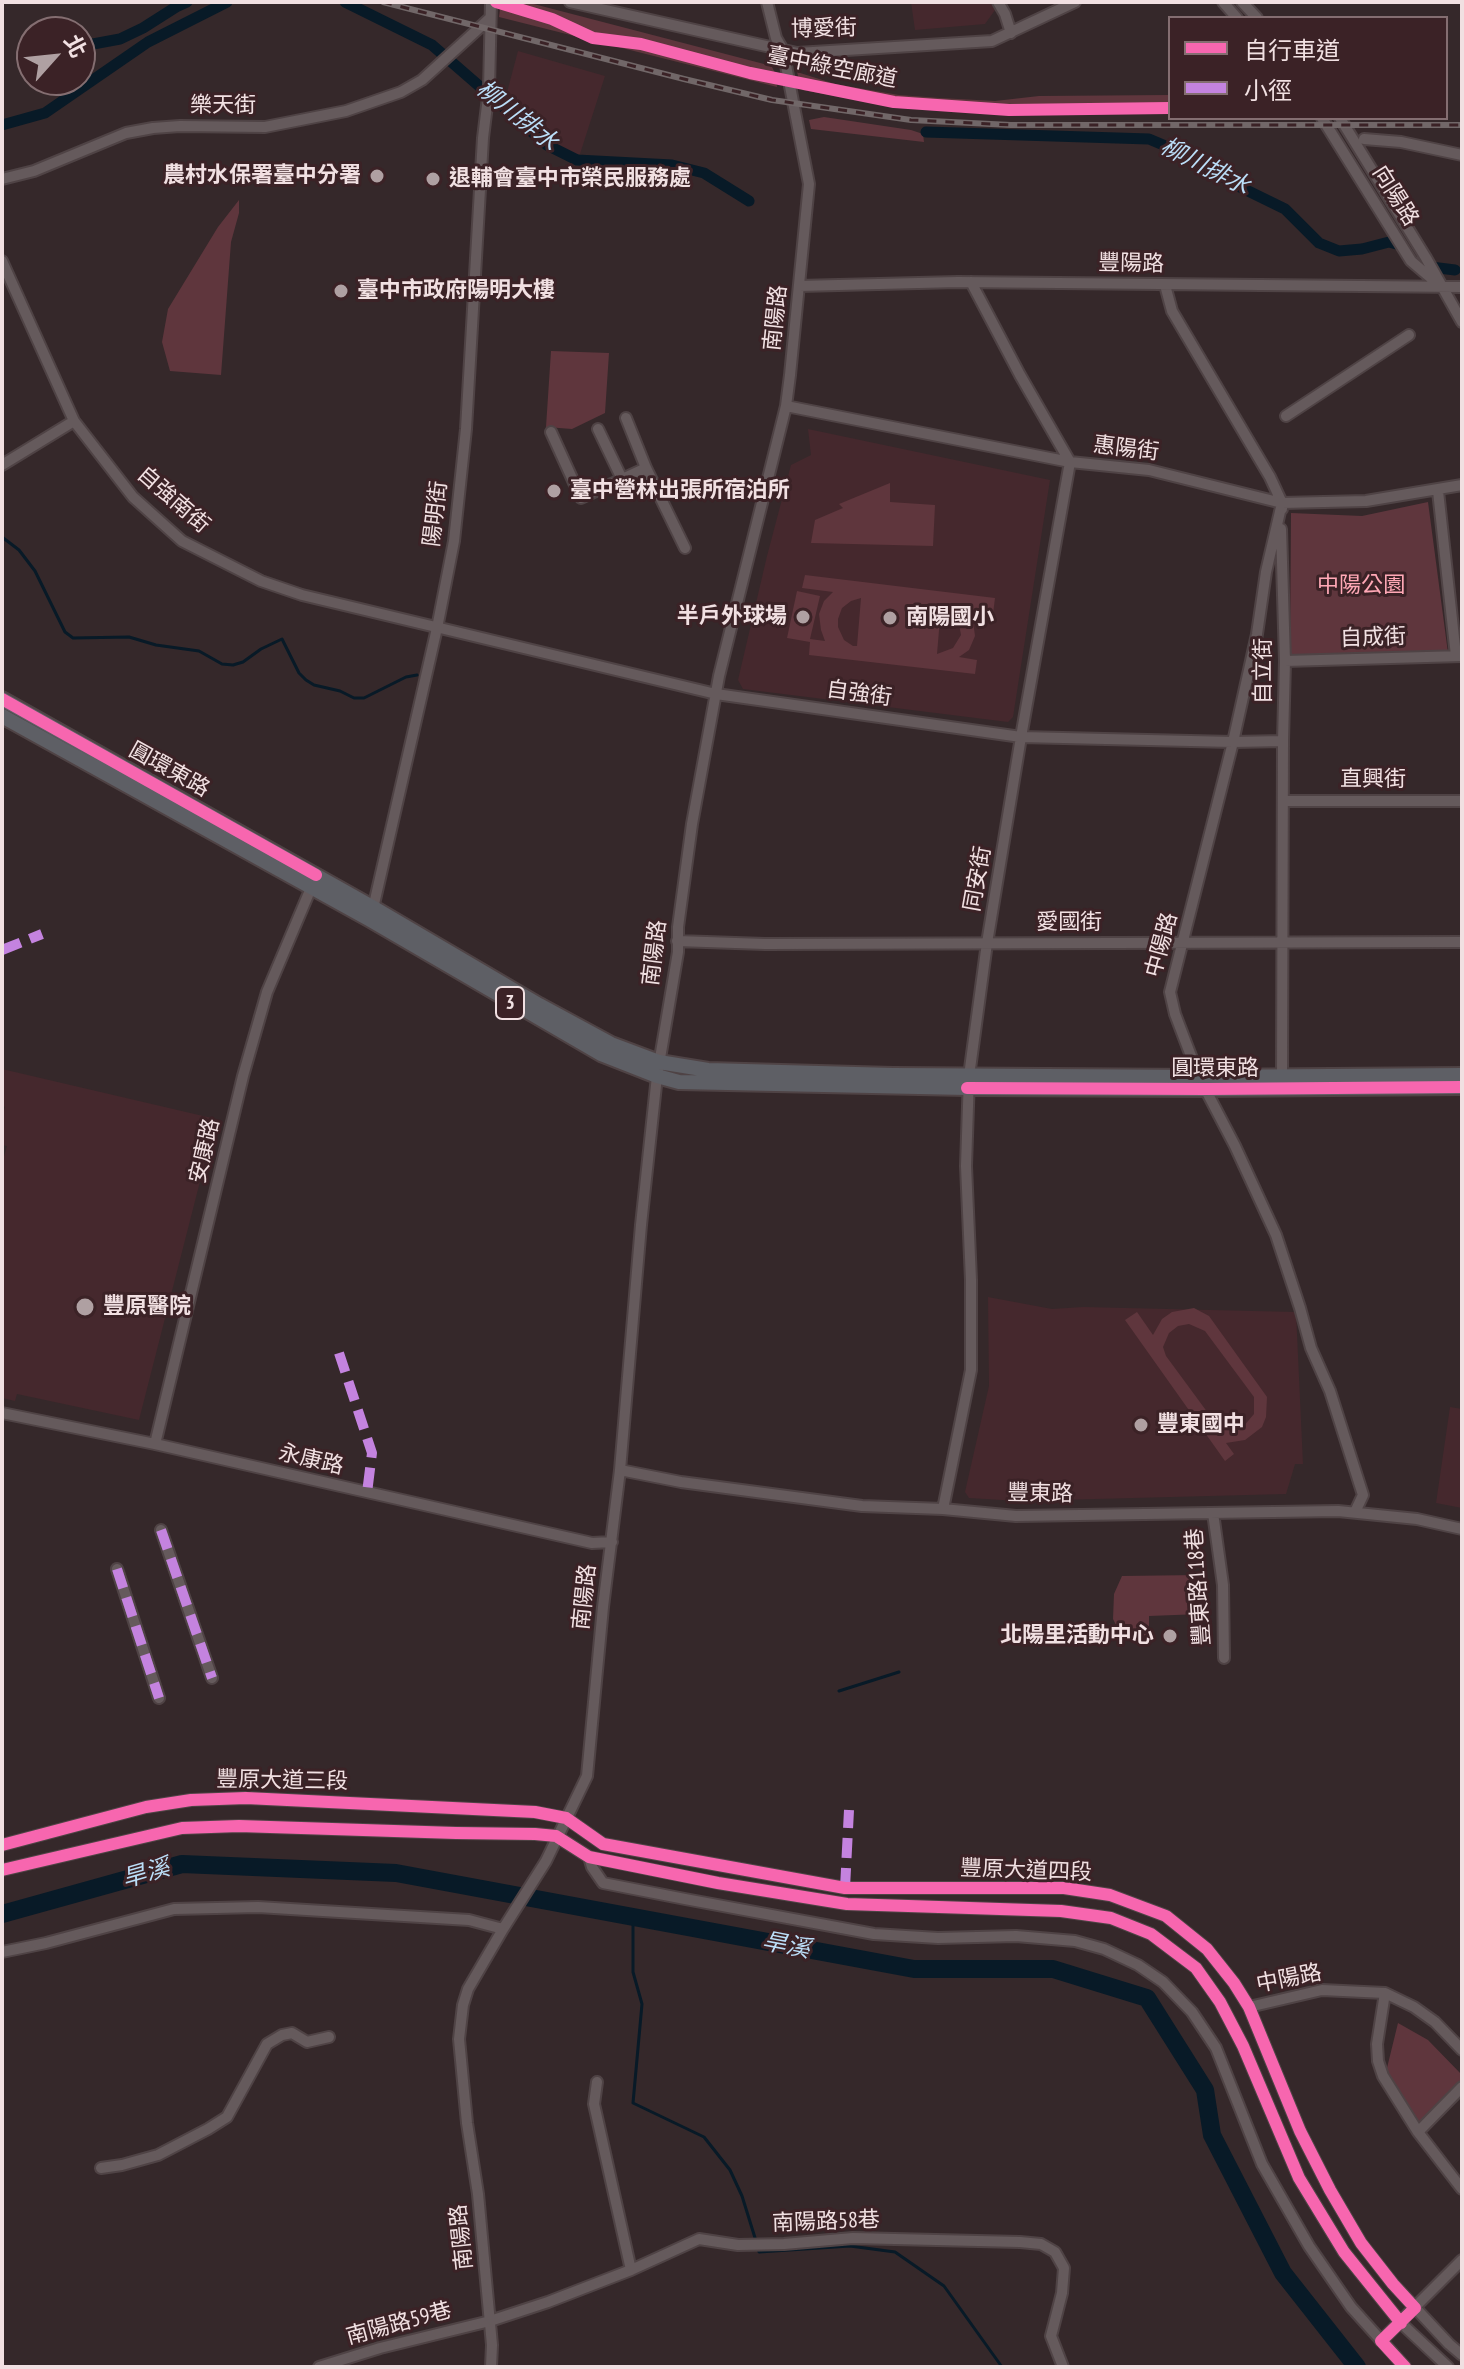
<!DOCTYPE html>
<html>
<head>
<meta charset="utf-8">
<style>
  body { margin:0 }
  #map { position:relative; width:1464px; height:2369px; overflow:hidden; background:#35282a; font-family:"PT Sans Narrow","Noto Sans TC",sans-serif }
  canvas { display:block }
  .frame { position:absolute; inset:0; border:4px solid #f1e0e2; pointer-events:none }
  .legend { position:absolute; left:1168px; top:16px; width:280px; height:104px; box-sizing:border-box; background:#3b2226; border:2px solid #846e71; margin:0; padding:10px 14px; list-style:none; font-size:24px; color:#f1e0e2 }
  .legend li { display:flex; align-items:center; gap:16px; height:40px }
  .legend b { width:40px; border:2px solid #846e71 }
  .north { position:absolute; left:16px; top:16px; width:80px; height:80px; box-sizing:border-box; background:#3b2226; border:2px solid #846e71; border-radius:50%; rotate:63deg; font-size:22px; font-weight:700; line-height:32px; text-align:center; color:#f1e0e2 }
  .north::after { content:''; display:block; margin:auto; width:28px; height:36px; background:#afa0a2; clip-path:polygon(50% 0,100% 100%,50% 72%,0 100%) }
</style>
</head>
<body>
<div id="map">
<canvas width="1464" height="2369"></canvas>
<div class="frame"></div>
<ul class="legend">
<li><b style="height:10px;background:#f766af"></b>自行車道</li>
<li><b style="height:10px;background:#c483df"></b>小徑</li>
</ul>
<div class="north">北</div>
</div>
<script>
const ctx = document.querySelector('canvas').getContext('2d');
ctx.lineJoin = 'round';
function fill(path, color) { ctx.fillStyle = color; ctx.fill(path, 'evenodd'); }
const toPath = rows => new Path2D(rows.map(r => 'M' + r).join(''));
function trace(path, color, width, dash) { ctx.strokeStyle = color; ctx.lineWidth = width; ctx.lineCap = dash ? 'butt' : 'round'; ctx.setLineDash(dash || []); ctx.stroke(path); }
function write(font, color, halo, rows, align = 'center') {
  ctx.font = font + ' "PT Sans Narrow","Noto Sans TC",sans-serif'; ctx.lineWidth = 6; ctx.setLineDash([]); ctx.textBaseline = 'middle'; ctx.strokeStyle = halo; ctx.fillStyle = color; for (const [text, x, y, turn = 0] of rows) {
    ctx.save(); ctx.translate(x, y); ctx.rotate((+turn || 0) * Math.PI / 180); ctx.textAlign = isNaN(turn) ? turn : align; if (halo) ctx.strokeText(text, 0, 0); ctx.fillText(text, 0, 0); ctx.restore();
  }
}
fill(toPath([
  [911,2,990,2,995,10,985,24,915,30],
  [518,51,605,76,580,154,569,154,556,147,506,96],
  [808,429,1050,480,1013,717,1008,722,743,689,738,680,767,556,791,465,811,455],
  [2,1069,216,1119,139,1420,17,1394,15,1401,2,1398,2,1163,7,1146,2,1145,2,1119,5,1107,2,1105],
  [988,1297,1052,1309,1083,1307,1296,1312,1303,1464,1295,1464,1286,1494,1019,1501,969,1498,965,1492,989,1386],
  [1450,1407,1462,1409,1462,1508,1436,1503]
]), '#45282d');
fill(toPath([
  [501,2,526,2,764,64,772,67,775,73,777,87,499,17],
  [797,72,835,84,899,95,940,98,995,101,1039,96,1170,95,1170,113,990,114,899,107,802,90],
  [824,117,911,130,923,134,924,142,811,129,809,120],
  [239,200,239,213,231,242,221,375,170,371,162,342,168,309,218,227],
  [551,351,609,353,605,413,572,429,546,427],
  [890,483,890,502,935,505,933,546,811,543,815,520,843,508,839,504],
  [1428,502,1448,653,1290,657,1291,513,1362,516],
  [805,575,995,598,993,614,967,611,973,621,975,636,969,650,959,657,977,660,975,674,809,655,810,642,787,638,797,591,820,596,810,639,825,641,821,630,819,614,824,601,833,592,802,588],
  [861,598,857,646,853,646,844,640,838,627,838,619,842,608,851,601],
  [941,607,951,610,958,618,961,635,953,648,937,654],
  [1194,1308,1209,1316,1267,1397,1266,1417,1262,1427,1245,1440,1226,1443,1234,1454,1225,1461,1125,1320,1137,1312,1153,1335,1162,1319,1172,1312],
  [1189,1324,1205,1331,1254,1397,1254,1414,1243,1427,1231,1431,1219,1428,1166,1356,1163,1347,1169,1333,1178,1326],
  [1199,1575,1201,1614,1149,1616,1149,1640,1123,1639,1113,1619,1114,1594,1122,1576],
  [1398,2023,1428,2040,1462,2075,1462,2083,1420,2129,1386,2072]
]), '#5f363d');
trace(toPath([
  [2,537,19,550,35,571,65,632,73,638,129,637,156,645,199,651,222,664,233,665,243,662,261,649,282,639,299,673,306,680,314,685,340,691,354,698,364,698,406,677,417,675],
  [839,1691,899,1672],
  [633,1916,633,1972,642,2004,633,2103,704,2137,730,2170,742,2196,756,2241],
  [758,2248,759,2252,850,2246,895,2252,944,2286,1002,2367]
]), '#081a27', 3);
trace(toPath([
  [345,2,432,45,547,145,577,160,672,165,704,173,749,201],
  [93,44,120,39,143,28,176,7,187,2],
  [2,125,45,113,148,42,227,2],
  [926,132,1149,139,1187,155,1238,186,1285,209,1319,243,1339,251,1362,249,1389,242,1400,245,1405,251],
  [1423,266,1455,270]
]), '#081a27', 11);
trace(toPath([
  [2,1914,182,1864,396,1873,914,1969,1053,1969,1147,1998,1205,2090,1212,2135,1283,2273,1357,2367]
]), '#081a27', 18);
const minor = toPath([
  [570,2,797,53,992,41,1075,2],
  [998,2,1005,14,1011,33],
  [1223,2,1237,18],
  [1242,2,1257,18],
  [1322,118,1411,261,1438,284],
  [1340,118,1426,258,1462,322],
  [1364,139,1401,142,1462,155],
  [2,179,34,171,126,133,153,128,180,126,265,127,346,111,401,92,422,80,489,19],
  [2,261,74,421,133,497,182,541,261,581,302,595,716,694,1021,737,1233,742,1283,741],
  [1165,285,1172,311,1270,477,1282,503,1282,509],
  [799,286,958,282,1462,287],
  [786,406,1070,462,1149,470,1282,503,1366,501,1462,485],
  [1286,416,1409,335],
  [626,418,646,468,685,548],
  [598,429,622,479],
  [551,432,581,498,646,468],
  [2,465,74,421],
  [1438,491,1456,656],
  [1282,503,1266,572,1257,634,1233,742,1170,992,1175,1014,1199,1077,1235,1146,1276,1235,1300,1308,1311,1348,1330,1391,1363,1495,1355,1512],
  [1281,529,1285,661,1283,741,1282,1080],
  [1285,661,1462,656],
  [1284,801,1462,801],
  [372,913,437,628,454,541,466,429,483,138,489,89,491,2],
  [677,941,765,944,1462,942],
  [2,1413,155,1444,592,1543,612,1542],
  [155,1444,243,1076,267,992,314,881],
  [620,1470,681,1482,862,1506,943,1509,1016,1516,1338,1511,1417,1519,1462,1529],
  [943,1509,971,1370,971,1280,966,1166,969,1076,987,943,1021,737,1070,462,1020,375,971,282],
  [1213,1513,1223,1585,1224,1658],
  [161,1530,212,1678],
  [117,1569,159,1698],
  [2,1845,146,1807,191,1800,246,1798,535,1812,566,1818,603,1844,845,1888,1064,1888,1110,1895,1166,1916,1207,1949,1234,1983,1249,2007,1300,2131,1330,2190,1361,2243,1393,2284,1449,2344,1462,2355],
  [589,1857,592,1867,603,1883,685,1899,874,1934,938,1938,1016,1936,1075,1941,1104,1949,1138,1965,1163,1982,1192,2012,1216,2048,1262,2164,1309,2246,1351,2307,1405,2367],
  [2,1870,182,1828,239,1826,456,1833,535,1834,556,1836,589,1857,718,1883,847,1904,1061,1911,1111,1918,1151,1934,1196,1968,1220,2002,1243,2046,1299,2178,1344,2252,1401,2323,1448,2367],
  [2,1952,46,1943,174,1909,258,1907,469,1920,503,1929],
  [1385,1993,1377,2044,1378,2061,1383,2076,1418,2132,1462,2189],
  [1249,2007,1322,1990,1385,1993,1414,2007,1435,2022,1462,2050],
  [597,2082,594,2104,631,2270],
  [1418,2132,1462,2087],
  [101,2168,122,2165,158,2155,208,2129,227,2117,267,2044,282,2035,292,2033,307,2042,329,2037],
  [1381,2341,1462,2260],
  [319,2367,380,2348,490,2321,548,2302,631,2270,699,2239,738,2245,784,2244,853,2238,1020,2242,1041,2244,1055,2252,1064,2268,1062,2293,1051,2336,1063,2367],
  [491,2367,492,2345,478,2194,467,2123,459,2039,463,2005,468,1989,503,1929,546,1861,587,1776,603,1607,620,1470,641,1225,657,1076,678,952,678,927,692,824,719,676,786,406,790,375,809,184,783,50,776,38,767,2]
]);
const major = toPath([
  [2,699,374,908,539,1005,611,1044,659,1062,708,1070,893,1075,1199,1077,1462,1075],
  [2,716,369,919,601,1054,657,1076,679,1082,967,1088,1206,1089,1462,1087]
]);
trace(minor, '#4f4345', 14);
trace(major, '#4f4345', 18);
trace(minor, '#655a5c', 10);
trace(major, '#5e5f65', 14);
const rail = toPath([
  [383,2,684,79,772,100,911,120,1011,125,1462,125]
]);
trace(rail, '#716768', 6);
trace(rail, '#3b2226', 3, [9]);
trace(toPath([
  [2,950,42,934],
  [339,1353,372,1453,367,1493],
  [161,1530,212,1678],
  [117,1569,159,1698],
  [845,1888,849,1810]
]), '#c483df', 10, [20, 10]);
trace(toPath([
  [496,2,552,19,593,38,641,44,750,73,894,102,1009,110,1170,108],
  [2,699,316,875],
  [967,1088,1206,1089,1462,1087],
  [2,1845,146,1807,191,1800,246,1798,535,1812,566,1818,603,1844,845,1888,1064,1888,1110,1895,1166,1916,1207,1949,1234,1983,1249,2007,1300,2131,1330,2190,1361,2243,1393,2284,1415,2308,1381,2341,1405,2367],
  [2,1870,182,1828,239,1826,456,1833,535,1834,556,1836,589,1857,718,1883,847,1904,1061,1911,1111,1918,1151,1934,1196,1968,1220,2002,1243,2046,1299,2178,1344,2252,1401,2323]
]), '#f766af', 12);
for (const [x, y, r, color] of [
  [377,176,8,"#afa0a2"],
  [433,179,8,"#afa0a2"],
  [341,291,8,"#afa0a2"],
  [554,491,8,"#afa0a2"],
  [803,617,8,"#afa0a2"],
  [890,618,8,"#afa0a2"],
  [85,1307,10,"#afa0a2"],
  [1141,1425,8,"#afa0a2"],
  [1170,1636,8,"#afa0a2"]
]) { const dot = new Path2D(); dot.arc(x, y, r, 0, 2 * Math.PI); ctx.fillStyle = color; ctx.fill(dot); trace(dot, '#3b2226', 3); }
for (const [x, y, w] of [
  [510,1003,28]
]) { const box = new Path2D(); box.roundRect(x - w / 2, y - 16, w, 32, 6); ctx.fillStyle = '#3b2226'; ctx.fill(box); trace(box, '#f1e0e2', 2); }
write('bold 20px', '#f1e0e2', null, [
  ["3",510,1003]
]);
write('22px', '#f1e0e2', '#3b2226', [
  ["博愛街",824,29,-1],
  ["臺中綠空廊道",832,68,11],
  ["樂天街",223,106],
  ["向陽路",1395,196,58],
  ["豐陽路",1131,264,1],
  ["南陽路",776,318,-84],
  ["惠陽街",1126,449,7],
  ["自強南街",173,500,41],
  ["陽明街",436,514,-83],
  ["自成街",1373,638,-2],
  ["自立街",1264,671,-90],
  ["自強街",859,694,8],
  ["圓環東路",169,770,29],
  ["直興街",1373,780],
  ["同安街",978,879,-80],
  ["愛國街",1069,923],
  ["中陽路",1162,945,-75],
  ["南陽路",655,953,-83],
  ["圓環東路",1215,1069],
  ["安康路",205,1151,-77],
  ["永康路",311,1460,13],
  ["豐東路",1040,1494,1],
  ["豐東路118巷",1199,1587,-94],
  ["南陽路",585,1597,-84],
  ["豐原大道三段",282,1781,1],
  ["豐原大道四段",1026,1871,2],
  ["中陽路",1289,1979,-11],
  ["南陽路58巷",826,2222,-2],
  ["南陽路",462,2237,-96],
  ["南陽路59巷",399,2324,-15]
]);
write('bold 22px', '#f1e0e2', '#3b2226', [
  ["農村水保署臺中分署",361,176,"right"],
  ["退輔會臺中市榮民服務處",449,179],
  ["臺中市政府陽明大樓",357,291],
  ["臺中營林出張所宿泊所",570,491],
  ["半戶外球場",787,617,"right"],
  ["南陽國小",906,618],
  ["豐原醫院",103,1307],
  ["豐東國中",1157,1425],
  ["北陽里活動中心",1154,1636,"right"]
], 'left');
write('22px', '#ffa8b6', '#3b2226', [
  ["中陽公園",1361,586]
]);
write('italic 24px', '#bbdef8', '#3b2226', [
  ["柳川排水",517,116,39],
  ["柳川排水",1205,167,27],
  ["旱溪",146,1874,-16],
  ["旱溪",786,1946,11]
]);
</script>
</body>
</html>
